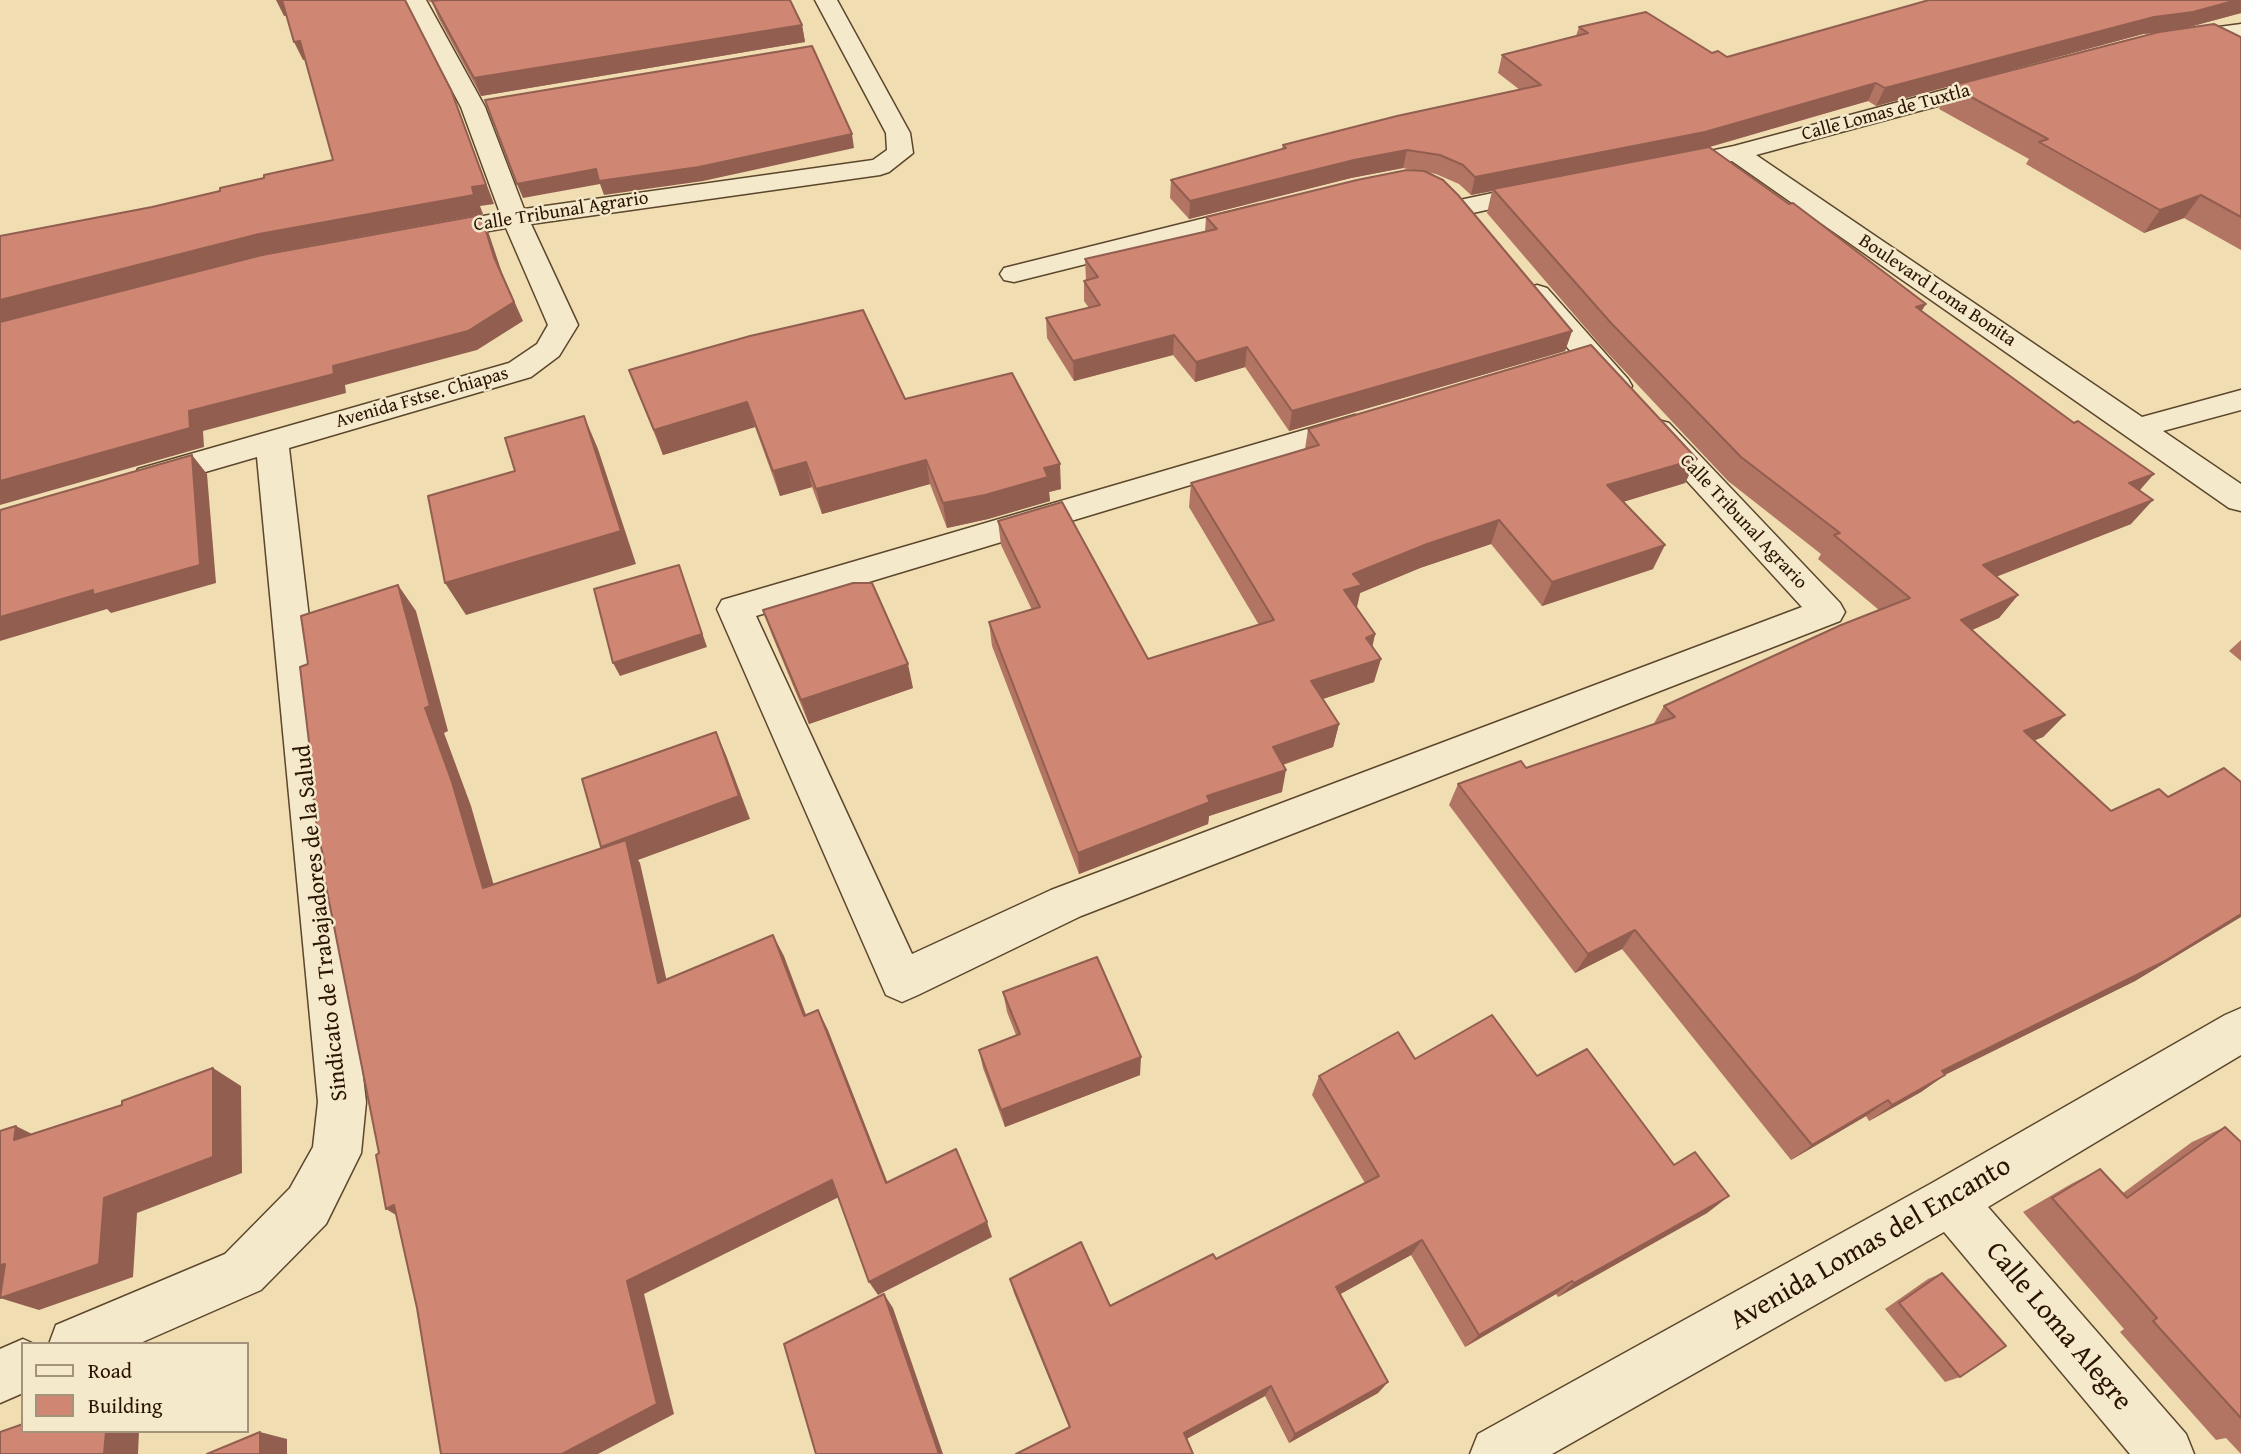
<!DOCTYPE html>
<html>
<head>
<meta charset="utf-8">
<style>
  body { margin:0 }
  #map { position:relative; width:2241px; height:1454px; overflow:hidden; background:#f0ddb1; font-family:"Gentium Book Plus",serif }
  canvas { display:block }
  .legend { position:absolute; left:21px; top:1342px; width:228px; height:91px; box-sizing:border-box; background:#f5e9cc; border:2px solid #a4937a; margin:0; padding:9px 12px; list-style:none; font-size:21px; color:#2a1300 }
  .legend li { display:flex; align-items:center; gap:14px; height:35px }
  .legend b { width:35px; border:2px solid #a4937a }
</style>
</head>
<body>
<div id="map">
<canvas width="2241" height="1454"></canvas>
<ul class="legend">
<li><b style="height:9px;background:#f5e9cc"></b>Road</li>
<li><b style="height:19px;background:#cf8773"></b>Building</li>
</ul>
</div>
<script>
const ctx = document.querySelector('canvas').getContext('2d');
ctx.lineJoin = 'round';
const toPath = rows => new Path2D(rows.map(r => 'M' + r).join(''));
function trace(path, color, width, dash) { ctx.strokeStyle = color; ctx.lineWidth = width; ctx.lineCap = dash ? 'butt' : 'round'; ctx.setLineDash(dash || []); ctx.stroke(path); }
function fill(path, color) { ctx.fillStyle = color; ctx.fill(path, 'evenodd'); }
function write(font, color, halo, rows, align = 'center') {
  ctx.font = font + ' "Gentium Book Plus",serif'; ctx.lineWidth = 5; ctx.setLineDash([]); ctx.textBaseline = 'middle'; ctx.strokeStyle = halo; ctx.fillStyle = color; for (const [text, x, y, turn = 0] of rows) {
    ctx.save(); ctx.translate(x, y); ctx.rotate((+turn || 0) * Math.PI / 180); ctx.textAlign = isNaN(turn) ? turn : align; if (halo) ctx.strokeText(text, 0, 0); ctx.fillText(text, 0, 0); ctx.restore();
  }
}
const street = toPath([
  [404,0,426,0,485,107,524,209,873,160,887,150,886,133,815,0,837,0,910,133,913,153,889,172,880,175,531,224,578,325,559,356,531,377,289,448,366,1102,361,1153,326,1224,261,1290,138,1344,49,1344,56,1325,225,1254,290,1188,313,1147,318,1102,257,457,150,488,138,485,134,477,138,469,509,363,537,344,548,325,506,228,432,241,422,239,419,233,422,227,500,213,461,107,404,0],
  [2241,24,2241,38,2181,46,2173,44,2170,39,2173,34,2181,32,2241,24],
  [1996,76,2004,78,2008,83,2004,88,1756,155,2142,417,2241,390,2241,410,2163,431,2241,484,2241,511,2229,508,1732,161,1671,174,1662,171,1658,166,1662,161,1734,146,1996,76],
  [1540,183,1549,186,1553,191,1549,196,1464,215,1455,213,1451,207,1455,201,1540,183],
  [1257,205,1266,207,1270,213,1266,219,1014,282,1004,280,1000,274,1004,268,1257,205],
  [1537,285,1547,288,1628,379,1632,386,1628,393,1617,396,1606,393,1527,300,1523,294,1527,288,1537,285],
  [1355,415,1366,418,1371,425,1366,432,756,616,912,954,1051,890,1802,607,1647,437,1642,430,1647,423,1658,420,1669,423,1840,603,1845,612,1840,621,1081,916,918,995,902,1002,886,995,717,609,722,600,1355,415],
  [2241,1008,2241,1055,1988,1207,2186,1434,2194,1454,2130,1454,1944,1232,1552,1454,1470,1454,1478,1434,1932,1183,2225,1015,2241,1008],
  [23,1339,34,1344,23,1344,23,1393,0,1403,0,1349,23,1339]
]);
trace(street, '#5c462c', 3);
fill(street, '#f5e9cc');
fill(toPath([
  [428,0,790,0,802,25,805,42,481,96,439,19,432,2,430,2],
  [1926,0,2241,0,2241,13,2185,28,2241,37,2241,250,2184,218,2144,233,2026,164,2029,159,1939,109,1951,86,2156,33,2143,34,1876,106,1868,101,1710,147,1922,311,2139,490,2131,524,1996,577,2018,595,1999,618,1972,630,2065,715,2043,737,2034,740,2111,811,2235,920,2135,981,1945,1075,1921,1092,1869,1121,1866,1116,1791,1160,1622,949,1575,973,1449,805,1458,784,1526,768,1653,725,1664,706,1879,610,1818,559,1821,554,1728,481,1602,347,1487,213,1492,191,1471,195,1459,184,1436,174,1426,172,1572,331,1565,351,1289,431,1245,367,1195,382,1173,355,1074,381,1047,338,1046,318,1089,308,1084,301,1084,281,1086,280,1085,259,1205,232,1206,217,1417,171,1403,168,1351,178,1189,219,1170,198,1171,180,1282,149,1283,145,1520,90,1498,73,1502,55,1576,36,1579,27,1727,57,1927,1],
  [629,370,905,399,1061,489,1049,492,1050,501,988,519,947,528,930,484,822,514,812,487,780,496,755,427,663,455],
  [1308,429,1697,459,1685,483,1623,502,1653,569,1542,606,1491,544,1420,568,1360,593,1357,608,1375,634,1372,647,1374,682,1323,699,1339,724,1333,747,1283,765,1282,792,1209,816,1208,824,1079,874,992,646,989,622,1032,610,1001,545,998,521,1148,659,1259,625,1189,507,1191,483,1305,449],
  [763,610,913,688,809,724,772,635],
  [2241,640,2241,661,2229,651],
  [1003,992,1140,1075,1005,1127,983,1068,979,1050,1016,1035,1007,1012],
  [1415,1059,1537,1076,1674,1165,1729,1196,1707,1213,1558,1297,1556,1294,1465,1347,1411,1255,1340,1294,1388,1382,1378,1393,1289,1443,1265,1396,1186,1439,1069,1427,1014,1293,1010,1279,1110,1306,1216,1259,1365,1183,1312,1095,1319,1076],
  [2225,1127,2241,1141,2241,1454,2226,1438,2216,1440,2120,1332,2124,1329,2023,1212,2071,1184,2100,1169,2123,1193,2192,1142],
  [1942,1273,1960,1377,1945,1382,1885,1309,1928,1279]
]), '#b27463');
fill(toPath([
  [276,0,283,0,290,15,284,16],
  [2237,0,2241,0,2241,13,2182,29,2143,34,1876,106,1885,88,2154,17],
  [802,25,805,42,481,96,474,78],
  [300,41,310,59,303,60,294,42],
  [1876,83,1868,101,1698,150,1493,189,1492,191,1471,195,1475,177],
  [451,90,494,204,480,206,483,214,270,253,0,323,0,300,259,234,472,187],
  [852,134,854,148,703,181,604,195,600,184,523,198,517,184,596,169],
  [1407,150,1403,168,1351,178,1189,219,1190,201,1354,160],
  [2201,195,2184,218,2144,233,2160,210],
  [481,215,489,234,503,276,523,321,477,350,345,385,346,393,203,431,204,447,0,505,0,481,189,411,333,366,494,257],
  [1926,304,1911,328,1916,307],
  [1572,331,1565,351,1289,431,1292,411],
  [1174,335,1173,355,1074,381,1073,361],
  [1247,347,1245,367,1195,382,1196,362],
  [747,402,755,427,663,455,654,430],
  [584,416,598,449,636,564,466,615,445,583],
  [192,455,207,474,216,583,111,613,107,609,0,641,0,617],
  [1697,459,1685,483,1596,510,1607,485],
  [926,460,930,484,822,514,816,489],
  [806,462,812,487,780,496,773,471],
  [1060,464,1061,489,1049,492,1050,501,988,519,947,528,943,503,1044,468],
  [2154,474,2133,498,2129,483],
  [2153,500,2131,524,1964,589,1983,565],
  [1499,520,1491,544,1420,568,1360,593,1356,609,1344,590,1353,574,1427,544],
  [1665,545,1653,569,1542,606,1552,582],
  [679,565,707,647,620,676,613,663],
  [398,585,416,611,448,731,444,733,471,806,501,910,483,888,425,708],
  [2018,595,1999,618,1942,643,1961,620],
  [1375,634,1370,658,1366,638],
  [1381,659,1374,682,1307,704,1311,681],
  [908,664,913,688,809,724,801,700],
  [2065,715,2043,737,2003,753,2024,731],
  [1339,724,1333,747,1269,769,1273,747],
  [716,732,726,755,750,819,638,860,640,863,672,1004,658,983,615,869,601,847],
  [1286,770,1282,792,1209,816,1208,824,1079,874,1078,853,1207,796],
  [2241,914,2241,917,2135,981,1918,1088,1942,1071],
  [1635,930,1622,949,1575,973,1588,954],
  [773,935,784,956,814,1036,804,1016],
  [818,1010,828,1030,894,1199,886,1183],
  [1141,1057,1140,1075,1005,1127,1001,1110],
  [213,1068,241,1086,242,1173,137,1213,133,1277,39,1310,0,1298,104,1198],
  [1945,1075,1921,1092,1869,1121,1892,1105],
  [1888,1100,1866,1116,1791,1160,1812,1145],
  [16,1126,50,1143,14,1140],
  [832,1180,841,1196,644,1294,674,1414,598,1454,562,1454,627,1281],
  [1729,1196,1707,1213,1558,1297,1574,1283],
  [394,1205,411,1224,386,1209],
  [987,1222,992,1237,878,1295,869,1282],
  [1422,1240,1411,1255,1328,1301,1336,1287],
  [5,1264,42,1277,0,1292,0,1265],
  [1572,1281,1556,1294,1465,1347,1479,1335],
  [884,1294,893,1308,943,1454,939,1454],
  [1388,1382,1378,1393,1289,1443,1295,1434],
  [1271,1386,1265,1396,1181,1442,1184,1433],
  [106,1431,139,1431,138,1454,104,1454],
  [260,1432,287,1439,287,1454,260,1454]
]), '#915e50');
const building = toPath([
  [282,0,405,0,451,90,486,185,472,187,474,195,259,234,0,300,0,236,152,207,220,191,220,188,264,178,264,175,333,160,300,41,294,42,282,0],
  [440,0,790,0,802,25,474,78,432,1,440,0],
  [1929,0,2237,0,2193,12,2154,17,1885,88,1876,83,1705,132,1475,177,1463,165,1440,155,1407,150,1354,160,1190,201,1171,180,1286,148,1283,145,1397,116,1541,85,1502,55,1588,33,1579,27,1646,12,1712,53,1718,51,1727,57,1929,0],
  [2214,24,2241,37,2241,217,2201,195,2160,210,2039,142,2048,139,1951,86,2159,32,2214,24],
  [812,46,852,134,699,167,599,181,596,169,517,184,485,100,812,46],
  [1709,147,1789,204,1793,203,1926,304,1916,307,2074,423,2078,421,2154,474,2129,483,2153,500,1983,565,2018,595,1961,620,2065,715,2024,731,2111,811,2159,789,2168,797,2224,768,2241,782,2241,914,2163,962,1942,1071,1945,1075,1892,1105,1888,1100,1812,1145,1635,930,1588,954,1458,784,1521,761,1526,768,1675,717,1664,706,1841,625,1910,598,1834,535,1840,533,1741,457,1611,323,1493,189,1709,147],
  [1407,170,1424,171,1443,180,1458,195,1572,331,1292,411,1247,347,1196,362,1174,335,1073,361,1046,318,1100,305,1084,281,1098,277,1085,259,1217,229,1206,217,1357,180,1407,170],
  [481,215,494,257,514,302,468,331,333,366,334,374,189,411,190,428,0,481,0,322,262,255,481,215],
  [863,310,905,399,1012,373,1060,464,1044,468,1048,477,985,495,943,503,926,460,816,489,806,462,773,471,747,402,654,430,629,370,750,336,863,310],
  [1591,345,1697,459,1607,485,1665,545,1552,582,1499,520,1427,544,1353,574,1362,585,1344,590,1375,634,1366,638,1381,659,1311,681,1339,724,1273,747,1286,770,1207,796,1210,802,1078,853,989,622,1040,607,998,521,1062,502,1148,659,1274,620,1191,483,1319,445,1308,429,1591,345],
  [584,416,621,531,445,583,428,496,515,471,505,438,584,416],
  [192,455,200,565,93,595,93,590,0,617,0,510,192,455],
  [679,565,702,634,613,663,594,589,679,565],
  [853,583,872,583,908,664,801,700,763,610,853,583],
  [398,585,430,706,425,708,452,782,483,888,626,840,658,983,773,935,804,1016,818,1010,886,1183,956,1149,987,1222,869,1282,832,1180,627,1281,657,1404,562,1454,441,1454,417,1308,394,1205,386,1209,376,1155,379,1153,322,866,325,865,317,829,312,785,314,784,300,667,308,664,301,616,398,585],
  [716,732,739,796,601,847,582,779,716,732],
  [1097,957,1141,1057,1001,1110,979,1050,1020,1034,1003,992,1097,957],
  [1492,1015,1537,1076,1587,1049,1674,1165,1695,1152,1729,1196,1574,1283,1572,1281,1479,1335,1422,1240,1336,1287,1388,1382,1295,1434,1271,1386,1184,1433,1193,1454,1016,1454,1070,1427,1010,1279,1081,1242,1110,1306,1213,1254,1216,1259,1379,1176,1319,1076,1398,1032,1415,1059,1492,1015],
  [213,1068,213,1157,104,1198,99,1264,0,1298,5,1264,0,1265,0,1131,16,1126,14,1140,122,1105,122,1101,213,1068],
  [2225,1127,2241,1142,2241,1418,2153,1321,2157,1318,2052,1198,2100,1169,2127,1198,2225,1127],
  [1942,1273,2006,1346,1960,1377,1899,1303,1942,1273],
  [884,1294,939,1454,816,1454,784,1344,884,1294],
  [23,1424,23,1431,106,1431,104,1454,0,1454,0,1432,23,1424],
  [260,1432,260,1454,207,1454,260,1432]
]);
fill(building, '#cf8773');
trace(building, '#915e50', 2);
write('19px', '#2a1300', '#f5e9cc', [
  ["Calle Lomas de Tuxtla",1886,113,-15],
  ["Calle Tribunal Agrario",561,212,-9],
  ["Boulevard Loma Bonita",1937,291,34],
  ["Avenida Fstse. Chiapas",422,398,-16],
  ["Calle Tribunal Agrario",1743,522,47]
]);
write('23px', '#2a1300', '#f5e9cc', [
  ["Sindicato de Trabajadores de la Salud",322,923,-96]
]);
write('28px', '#2a1300', '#f5e9cc', [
  ["Avenida Lomas del Encanto",1871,1244,-30],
  ["Calle Loma Alegre",2058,1327,50]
]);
</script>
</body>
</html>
